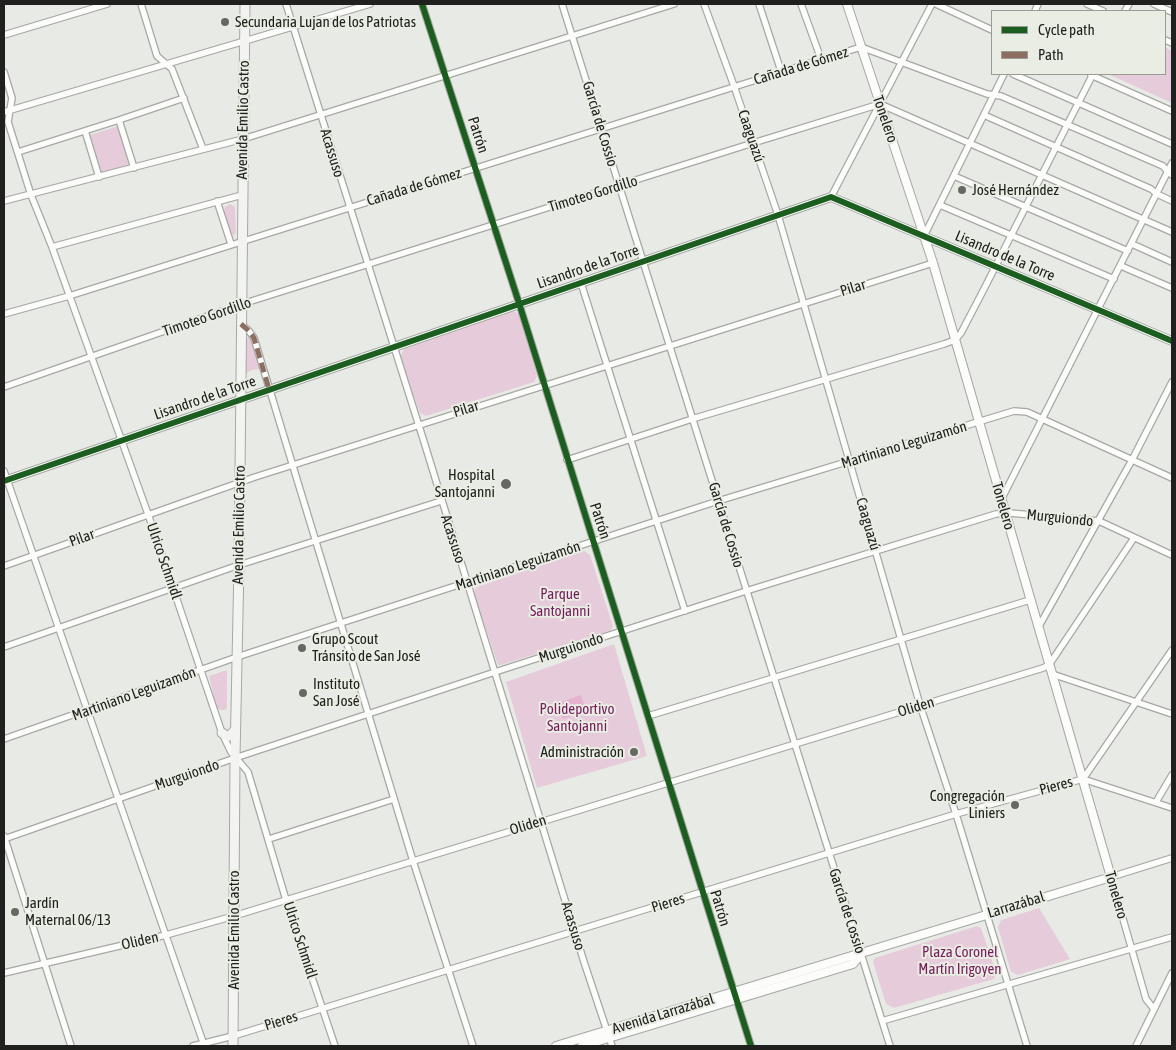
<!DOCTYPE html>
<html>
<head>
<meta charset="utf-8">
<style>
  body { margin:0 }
  #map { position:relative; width:1176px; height:1050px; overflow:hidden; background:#e8ebe5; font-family:"Asap Condensed",sans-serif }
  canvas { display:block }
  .frame { position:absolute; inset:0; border:5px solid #20211e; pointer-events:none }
  .legend { position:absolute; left:991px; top:10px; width:175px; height:65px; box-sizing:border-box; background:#e9ede3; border:1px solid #999b94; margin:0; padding:6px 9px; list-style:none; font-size:15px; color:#20211e }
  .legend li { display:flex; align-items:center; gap:10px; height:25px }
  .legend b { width:25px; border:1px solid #999b94 }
</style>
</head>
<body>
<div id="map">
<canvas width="1176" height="1050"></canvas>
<div class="frame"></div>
<ul class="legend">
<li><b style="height:6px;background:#1b5e20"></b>Cycle path</li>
<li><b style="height:6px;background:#8d6e63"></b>Path</li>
</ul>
</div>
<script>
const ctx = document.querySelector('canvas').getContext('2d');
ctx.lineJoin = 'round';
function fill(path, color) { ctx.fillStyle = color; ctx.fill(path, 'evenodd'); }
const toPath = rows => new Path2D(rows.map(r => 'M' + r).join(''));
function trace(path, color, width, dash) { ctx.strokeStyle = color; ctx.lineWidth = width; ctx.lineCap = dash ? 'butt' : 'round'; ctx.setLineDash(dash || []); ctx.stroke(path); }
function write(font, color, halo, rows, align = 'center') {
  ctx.font = font + ' "Asap Condensed",sans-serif'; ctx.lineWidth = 4; ctx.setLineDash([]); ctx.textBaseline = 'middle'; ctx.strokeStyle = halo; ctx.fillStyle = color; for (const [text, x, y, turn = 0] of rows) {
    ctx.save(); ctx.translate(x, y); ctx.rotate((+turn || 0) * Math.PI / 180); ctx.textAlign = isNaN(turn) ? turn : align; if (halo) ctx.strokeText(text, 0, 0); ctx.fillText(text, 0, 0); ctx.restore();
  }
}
fill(toPath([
  [1165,47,1172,51,1172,103,1108,74,1165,74],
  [118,126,129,166,101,173,90,135],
  [230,204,235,207,236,233,233,236,223,214,225,207],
  [513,311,519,314,537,376,534,382,426,416,420,413,400,357,404,349],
  [250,336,261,369,252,370,245,374,247,338],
  [584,551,590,555,613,626,611,630,501,665,498,665,474,593,475,589,477,587],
  [614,644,647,756,537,788,506,682],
  [227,670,227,708,225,710,220,710,216,706,209,676],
  [1039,908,1070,959,1018,975,1011,972,998,927,1001,920],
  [977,926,981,928,990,954,996,974,994,979,894,1008,886,1004,873,962,875,958]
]), '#e6ccda');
fill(toPath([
  [581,695,586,711,563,719,558,703]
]), '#e7b2d2');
const minor = toPath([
  [141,4,157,56,172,69,203,149],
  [286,4,425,445,584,962,612,1046],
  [422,4,519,303,751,1046],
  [562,4,890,1046],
  [704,4,734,86,778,215,920,705,956,814,1027,1046],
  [759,4,781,71],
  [801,4,821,59],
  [936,4,992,30],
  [1087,4,1103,11],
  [1154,4,1172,12],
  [1035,11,1038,4],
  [1125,11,1129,4],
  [4,35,107,4],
  [1165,40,1172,43],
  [4,72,12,98,8,122,31,195,52,247,148,514,222,733,231,752,248,772,286,900,335,1046],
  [1013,74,1172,144],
  [1091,75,1172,111],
  [4,112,370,4],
  [984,115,1151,189,1157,194,1172,201],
  [119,120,134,168],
  [85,131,99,177],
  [18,152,119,120,184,98],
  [954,176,1128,251],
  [831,197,932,4],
  [4,201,243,139,674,4],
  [217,201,231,244],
  [940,205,1114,279],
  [924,236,1004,74],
  [1132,244,1172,262],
  [52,247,242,195],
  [1121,266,1172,288],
  [581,283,685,611],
  [4,314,69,296,861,47,987,94,1001,96,1163,166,1168,172,1172,175],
  [241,324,249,331,254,338,413,861,473,1046],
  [4,387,242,304,753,143,880,104,1172,232],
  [567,460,692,419,944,344,955,340,961,333,984,289,1093,74],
  [4,471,204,1045],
  [1001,500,1172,163],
  [4,566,255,477,933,263],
  [1038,628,1132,460,1172,382],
  [4,647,239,565,441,501],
  [1052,674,1172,714],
  [648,716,1030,600],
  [4,739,237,657,341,623,718,501,1014,411,1027,412,1172,478],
  [1083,779,1172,650],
  [1156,802,1172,775],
  [4,836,71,1046],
  [4,839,235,758,495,672,746,591,996,514,1010,513,1099,521,1172,555],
  [269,839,394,799],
  [4,973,166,935,234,916,1043,668,1049,665,1134,538],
  [1154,1009,1146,999,1111,877,1172,858],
  [882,1021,1172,937],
  [193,1046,233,1036,956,814,1083,779,1172,808],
  [1136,1046,1172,973]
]);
const tertiary = toPath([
  [4,481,831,197,1172,341],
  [556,1046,1111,877,933,263,847,4],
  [582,1046,853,964,861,954]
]);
const secondary = toPath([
  [222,733,227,736,230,736,235,730],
  [233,1046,235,758,239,565,245,4]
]);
trace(minor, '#a6a8a4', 8);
trace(tertiary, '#a6a8a4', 10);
trace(secondary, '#a6a8a4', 11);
trace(minor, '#fcfcfb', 5.5);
trace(tertiary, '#fcfcfb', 8);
trace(secondary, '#f3f4f1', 9);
trace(toPath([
  [241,324,249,331,254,338,269,389]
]), '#8d6e63', 5, [10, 5]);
trace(toPath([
  [422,4,519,303,751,1046],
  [4,481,831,197,1172,341]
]), '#1b5e20', 6);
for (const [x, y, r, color] of [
  [225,22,5,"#666864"],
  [962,190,5,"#666864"],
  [506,484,6,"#666864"],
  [302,648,5,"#666864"],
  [303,693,5,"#666864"],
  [634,752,5,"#666864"],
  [1015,805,5,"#666864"],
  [15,912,5,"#666864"]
]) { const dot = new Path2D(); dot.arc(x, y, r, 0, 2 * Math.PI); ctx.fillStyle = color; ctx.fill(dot); trace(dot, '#e9ede3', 2); }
write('15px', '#20211e', '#e9ede3', [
  ["Secundaria Lujan de los Patriotas",235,22],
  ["José Hernández",972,190],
  ["Hospital",495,475,"right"],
  ["Santojanni",495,492,"right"],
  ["Grupo Scout",312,639],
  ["Tránsito de San José",312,656],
  ["Instituto",313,684],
  ["San José",313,701],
  ["Administración",624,752,"right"],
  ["Congregación",1005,796,"right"],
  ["Liniers",1005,813,"right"],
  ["Jardín",25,903],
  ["Maternal 06/13",25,920]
], 'left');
write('15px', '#20211e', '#e9ede3', [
  ["Cañada de Gómez",801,66,-17],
  ["Tonelero",885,119,71],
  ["Avenida Emilio Castro",243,120,-89],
  ["García de Cossio",600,124,73],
  ["Patrón",478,135,72],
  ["Caaguazú",751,136,71],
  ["Acassuso",332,153,73],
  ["Cañada de Gómez",414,187,-17],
  ["Timoteo Gordillo",593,194,-17],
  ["Lisandro de la Torre",1005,256,23],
  ["Lisandro de la Torre",588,267,-19],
  ["Pilar",853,288,-17],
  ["Timoteo Gordillo",207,317,-19],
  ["Lisandro de la Torre",205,398,-19],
  ["Pilar",466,409,-17],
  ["Martiniano Leguizamón",904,445,-17],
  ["Tonelero",1003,506,74],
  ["Murguiondo",1060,518,6],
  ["Patrón",600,521,72],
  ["Caaguazú",868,524,74],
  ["Avenida Emilio Castro",239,525,-89],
  ["García de Cossio",726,525,73],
  ["Pilar",82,538,-20],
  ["Acassuso",453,539,72],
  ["Ulrico Schmidl",164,561,71],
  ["Martiniano Leguizamón",518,566,-18],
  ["Murguiondo",571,648,-18],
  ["Martiniano Leguizamón",134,694,-20],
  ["Oliden",916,707,-17],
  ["Murguiondo",187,775,-19],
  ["Pieres",1056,786,-15],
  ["Oliden",528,825,-17],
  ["Tonelero",1116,895,74],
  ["Pieres",668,903,-17],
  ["Larrazábal",1016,905,-17],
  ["Patrón",720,908,73],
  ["García de Cossio",847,911,72],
  ["Acassuso",573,926,73],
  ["Avenida Emilio Castro",234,930,-90],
  ["Ulrico Schmidl",300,940,72],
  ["Oliden",140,941,-13],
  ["Avenida Larrazábal",663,1014,-17],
  ["Pieres",281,1021,-17]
]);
write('15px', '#761c5c', '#e9ede3', [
  ["Parque",560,594],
  ["Santojanni",560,611],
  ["Polideportivo",577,709],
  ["Santojanni",577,726],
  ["Plaza Coronel",960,952],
  ["Martín Irigoyen",960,969]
]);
</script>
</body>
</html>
